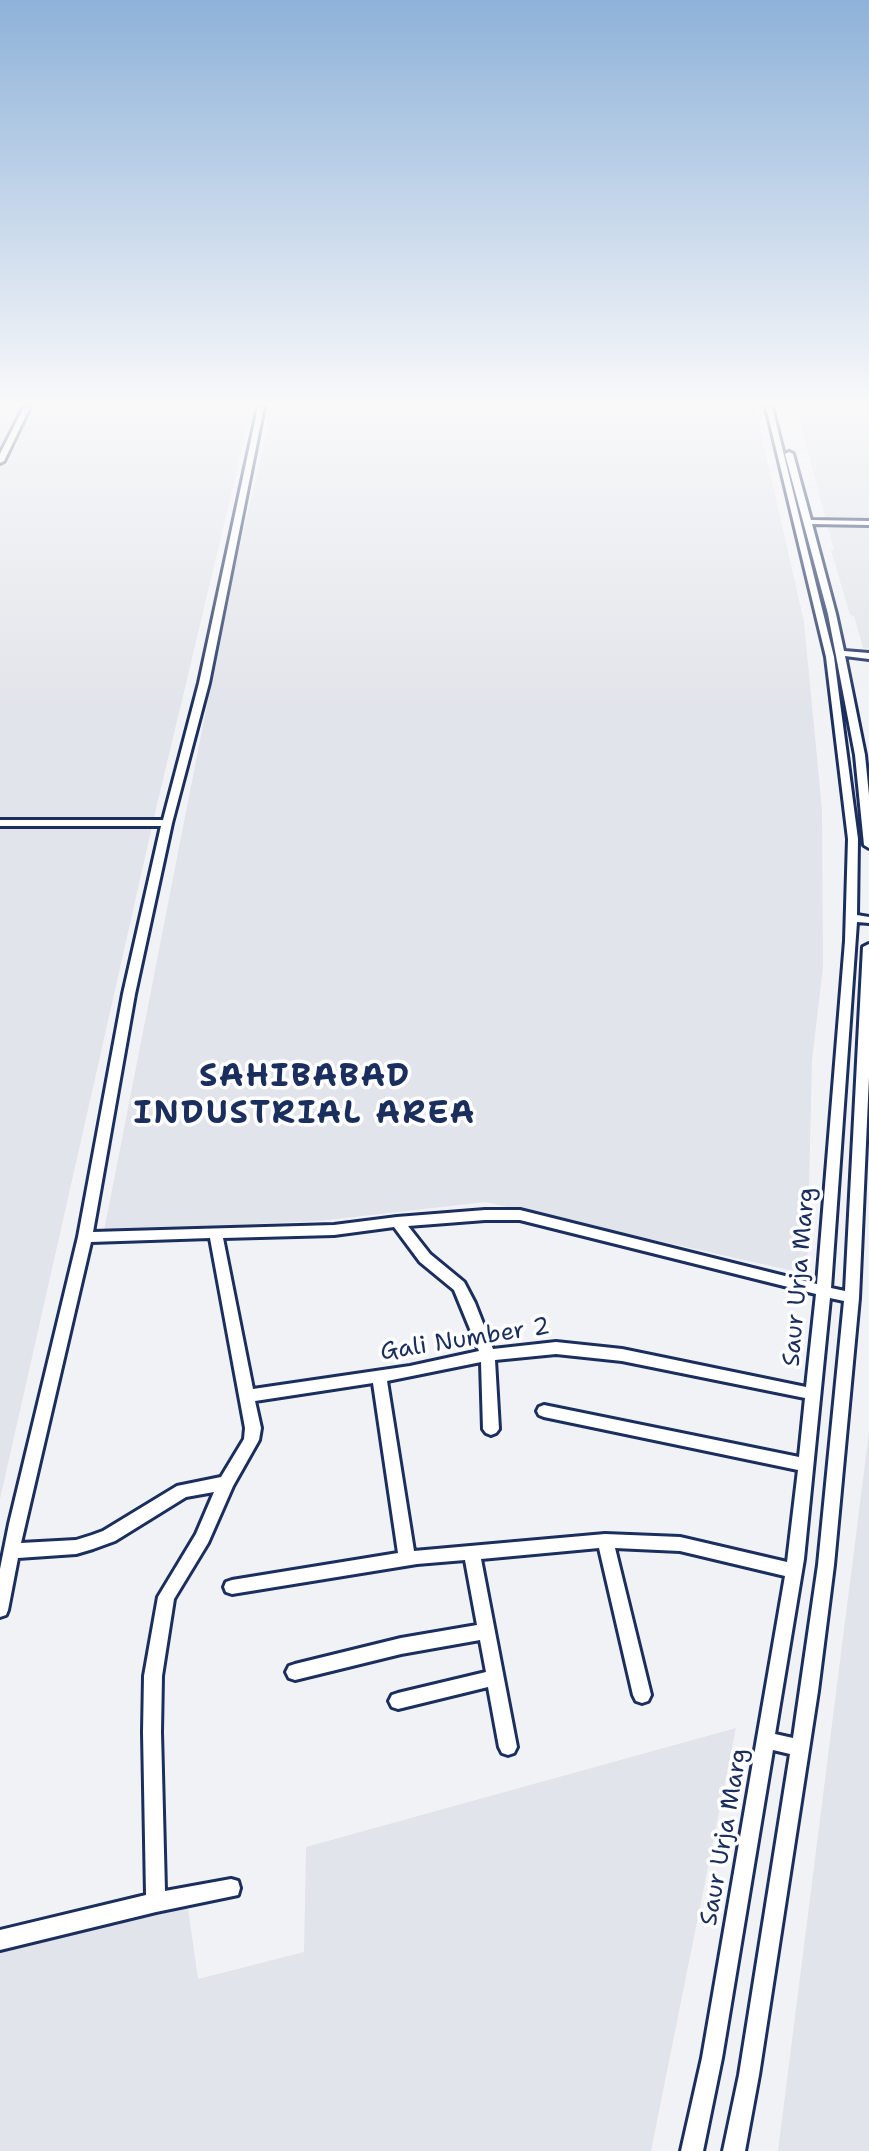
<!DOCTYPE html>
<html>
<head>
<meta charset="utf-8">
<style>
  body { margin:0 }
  canvas { display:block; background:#f1f2f5 }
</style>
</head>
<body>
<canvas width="869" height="2151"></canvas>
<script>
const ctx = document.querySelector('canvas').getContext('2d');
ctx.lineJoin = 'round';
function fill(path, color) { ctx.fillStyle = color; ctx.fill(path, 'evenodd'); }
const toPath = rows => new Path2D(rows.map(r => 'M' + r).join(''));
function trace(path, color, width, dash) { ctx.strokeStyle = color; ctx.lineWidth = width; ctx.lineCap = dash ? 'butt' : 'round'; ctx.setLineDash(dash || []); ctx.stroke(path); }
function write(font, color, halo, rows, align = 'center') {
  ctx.font = font + ' "Shantell Sans",sans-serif'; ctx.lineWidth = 7; ctx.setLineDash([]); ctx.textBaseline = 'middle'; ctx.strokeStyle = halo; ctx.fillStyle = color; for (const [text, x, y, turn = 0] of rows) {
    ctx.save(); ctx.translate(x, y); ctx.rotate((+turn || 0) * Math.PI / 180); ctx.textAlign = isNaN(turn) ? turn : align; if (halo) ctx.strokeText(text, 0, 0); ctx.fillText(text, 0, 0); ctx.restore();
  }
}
fill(toPath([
  [0,407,252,407,155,813,0,1499],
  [273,407,755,407,804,622,822,810,823,967,812,1060,807,1274,485,1202,319,1221,104,1231,229,592],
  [796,407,869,407,869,649,863,648,854,616,850,615,831,550,834,550],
  [869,1432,869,2151,778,2151],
  [736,1728,651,2151,0,2151,0,1950,188,1908,198,1979,304,1952,306,1847]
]), '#e1e4ea');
const minor = toPath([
  [24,407,30,407,4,461,0,463,0,454,24,407],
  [258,407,264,407,209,683,172,823,135,994,93,1232,334,1225,397,1217,485,1210,520,1210,817,1284,845,941,848,839,826,657,766,407,772,407,834,657,858,839,857,915,869,917,869,923,857,922,831,1288,845,1291,863,947,869,944,869,1077,859,1298,834,1565,818,1691,759,2075,745,2151,723,2151,739,2075,790,1754,773,1750,722,2058,703,2151,681,2151,702,2058,785,1576,680,1551,615,1548,651,1695,648,1701,642,1703,636,1701,633,1695,599,1548,481,1559,517,1747,514,1753,508,1755,502,1753,499,1747,488,1687,398,1709,392,1707,389,1701,392,1695,398,1693,486,1672,480,1640,401,1654,295,1680,289,1678,286,1672,289,1666,295,1664,401,1638,477,1625,465,1560,417,1564,232,1594,226,1592,224,1587,226,1582,232,1580,398,1553,373,1383,255,1401,261,1428,259,1440,233,1486,208,1543,174,1599,162,1676,161,1732,165,1891,231,1879,238,1881,240,1888,238,1895,156,1912,0,1950,0,1930,146,1895,143,1732,144,1676,158,1597,196,1534,214,1492,186,1497,115,1541,93,1549,76,1554,18,1558,8,1610,6,1615,0,1617,0,1569,9,1524,78,1237,123,994,161,826,0,826,0,820,163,820,199,683,258,407],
  [485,1220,520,1220,816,1294,806,1387,622,1349,556,1342,493,1349,475,1303,464,1282,430,1254,408,1226,485,1220],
  [394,1227,420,1262,454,1290,479,1351,410,1366,253,1389,223,1238,334,1235,394,1227],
  [210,1238,245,1428,244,1439,221,1477,177,1486,103,1531,92,1535,76,1540,21,1543,91,1242,210,1238],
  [830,1298,844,1301,818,1565,793,1738,775,1734,804,1559,830,1298],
  [556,1354,622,1361,805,1398,799,1457,544,1405,539,1407,537,1411,539,1415,544,1417,798,1470,787,1562,680,1537,605,1534,414,1551,387,1381,481,1362,483,1429,486,1433,491,1435,496,1433,499,1429,495,1360,556,1354],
  [789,452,793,454,811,520,869,521,869,525,812,524,836,614,844,651,869,653,869,659,845,656,865,755,869,795,869,848,864,845,855,755,828,614,785,454,789,452]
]);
trace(minor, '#1b2f5e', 6);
fill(minor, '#fff');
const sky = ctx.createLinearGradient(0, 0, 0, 708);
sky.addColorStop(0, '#8eb2d9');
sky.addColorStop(0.57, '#f9f9fa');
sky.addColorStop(1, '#f9f9fa00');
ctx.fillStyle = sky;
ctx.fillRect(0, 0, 869, 708);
write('24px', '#1b2f5e', '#fff', [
  ["Saur Urja Marg",800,1277,-85],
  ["Gali Number 2",465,1340,-9],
  ["Saur Urja Marg",725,1837,-80]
]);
ctx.letterSpacing = '2px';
write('bold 32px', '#1b2f5e', '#fff', [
  ["SAHIBABAD",305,1078],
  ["INDUSTRIAL AREA",305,1115]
]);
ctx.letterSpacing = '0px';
</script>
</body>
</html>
